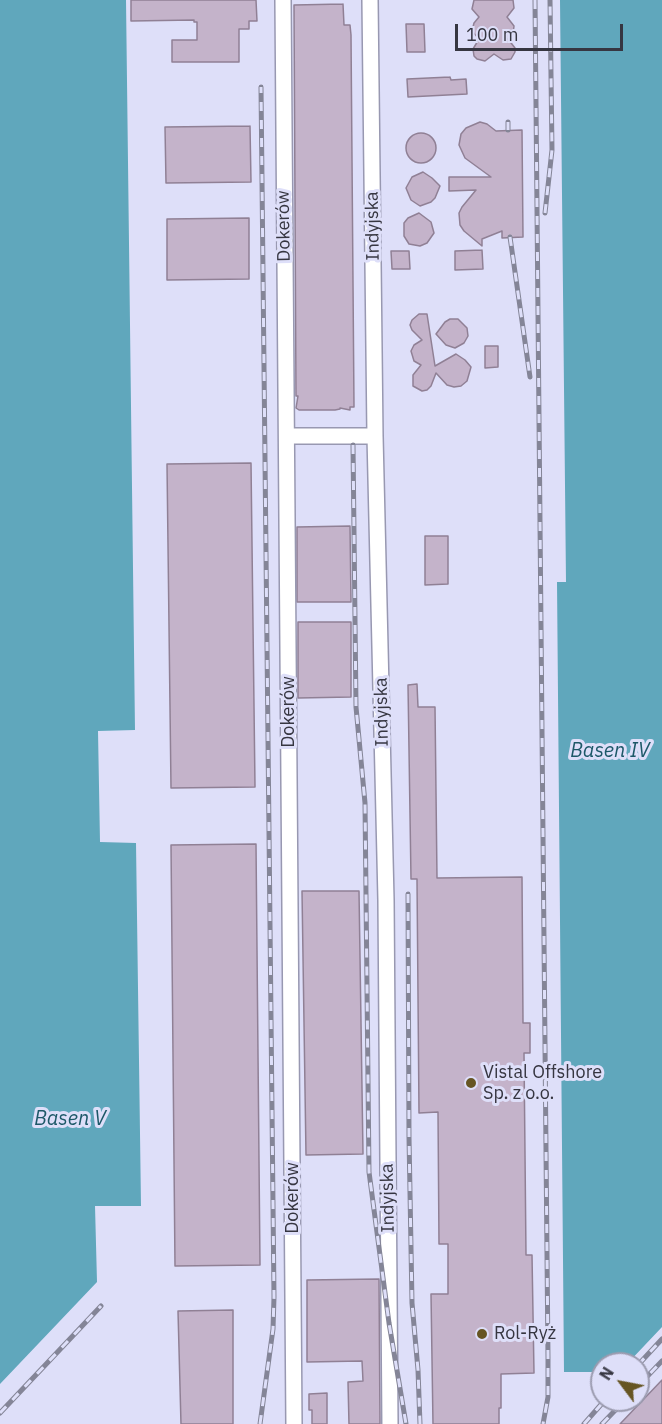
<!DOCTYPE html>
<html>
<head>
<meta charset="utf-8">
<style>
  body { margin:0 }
  #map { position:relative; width:662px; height:1424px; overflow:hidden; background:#dedff9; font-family:"IBM Plex Sans",sans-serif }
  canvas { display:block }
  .north { position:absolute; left:590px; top:1352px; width:60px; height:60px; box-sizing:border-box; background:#dedff9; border:2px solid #9b9baf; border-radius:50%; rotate:302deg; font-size:16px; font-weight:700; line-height:24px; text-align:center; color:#363641 }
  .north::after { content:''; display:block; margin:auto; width:21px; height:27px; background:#665523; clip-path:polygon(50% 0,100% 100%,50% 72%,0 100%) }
  .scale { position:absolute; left:455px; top:24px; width:168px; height:27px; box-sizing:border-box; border:3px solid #363641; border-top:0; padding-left:8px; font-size:18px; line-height:21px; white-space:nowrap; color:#363641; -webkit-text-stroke:4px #dedff9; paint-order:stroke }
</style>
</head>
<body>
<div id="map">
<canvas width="662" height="1424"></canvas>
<div class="north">N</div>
<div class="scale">100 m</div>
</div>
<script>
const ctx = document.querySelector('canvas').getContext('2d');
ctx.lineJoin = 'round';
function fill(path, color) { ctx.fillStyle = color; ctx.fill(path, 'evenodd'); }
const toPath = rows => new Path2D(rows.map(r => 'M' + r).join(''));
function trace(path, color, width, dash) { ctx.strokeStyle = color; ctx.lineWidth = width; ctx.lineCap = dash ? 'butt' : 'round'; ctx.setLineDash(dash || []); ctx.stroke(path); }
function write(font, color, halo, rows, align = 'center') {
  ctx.font = font + ' "IBM Plex Sans",sans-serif'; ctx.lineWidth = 6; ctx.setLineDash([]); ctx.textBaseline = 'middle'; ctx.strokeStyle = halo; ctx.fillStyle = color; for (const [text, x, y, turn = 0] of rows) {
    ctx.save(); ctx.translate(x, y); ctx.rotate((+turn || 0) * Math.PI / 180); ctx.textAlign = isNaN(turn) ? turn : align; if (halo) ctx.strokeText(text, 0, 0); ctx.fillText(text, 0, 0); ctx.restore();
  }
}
fill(toPath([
  [0,0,126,0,135,730,98,731,100,842,136,843,141,1206,95,1206,97,1282,0,1384],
  [560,0,662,0,662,1327,627,1364,602,1364,602,1372,564,1372,557,582,566,582]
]), '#60a7bc');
const building = toPath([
  [131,0,256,0,257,21,249,21,249,29,239,29,239,62,172,62,172,40,197,40,197,22,194,22,194,20,131,21,131,0],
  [474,0,513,0,514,8,507,17,514,26,513,34,508,39,515,48,515,52,511,59,503,60,494,54,485,61,477,59,474,56,473,49,479,39,472,31,474,23,479,17,472,9,474,0],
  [343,4,344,25,350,25,351,35,354,407,350,407,350,410,340,408,340,409,335,410,299,410,296,408,298,396,296,396,294,5,343,4],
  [406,24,424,24,425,52,407,52,406,24],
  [450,77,451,80,466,79,467,94,408,97,407,79,450,77],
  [480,122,487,124,496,131,522,130,523,237,502,238,502,231,482,239,482,246,464,231,460,225,459,213,462,207,476,190,449,191,449,177,491,177,465,158,459,145,461,134,466,128,480,122],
  [250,126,251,182,166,183,165,127,250,126],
  '406 148a15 15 0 1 1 30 0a15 15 0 1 1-30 0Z',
  [423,172,432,178,440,186,435,198,431,202,420,206,411,200,406,188,412,177,423,172],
  [419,213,431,222,434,233,427,243,420,246,409,244,404,236,404,223,408,218,419,213],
  [249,218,249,279,167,280,167,219,249,218],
  [482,250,483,269,455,270,455,251,482,250],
  [391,251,409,251,410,269,392,269,391,251],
  [419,314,427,314,435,366,456,354,465,360,471,367,467,381,461,386,454,387,447,385,436,373,431,386,427,390,422,391,413,386,413,375,421,365,414,361,411,351,414,345,422,340,412,330,410,325,412,320,419,314],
  [450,319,458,319,467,328,468,336,464,343,455,348,446,345,436,334,445,322,450,319],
  [485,346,498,346,498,367,485,368,485,346],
  [251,463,255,787,171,788,167,464,251,463],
  [350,526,351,602,297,602,297,527,350,526],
  [425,536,448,536,448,584,425,585,425,536],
  [298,622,351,622,351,697,298,698,298,622],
  [417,684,418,707,435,707,437,878,522,877,523,1023,530,1023,530,1053,524,1053,526,1255,532,1255,534,1373,501,1374,501,1408,499,1408,499,1424,433,1424,431,1294,448,1294,448,1244,439,1244,438,1112,419,1113,417,879,411,879,408,685,417,684],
  [256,844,260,1265,175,1266,171,845,256,844],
  [302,891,359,891,363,1154,306,1155,302,891],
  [379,1279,380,1424,349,1424,348,1382,363,1381,362,1361,307,1362,307,1280,379,1279],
  [233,1310,233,1424,181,1424,178,1311,233,1310],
  [662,1380,662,1424,620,1424,662,1380],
  [327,1393,327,1424,312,1424,312,1410,309,1410,309,1394,327,1393]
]);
fill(building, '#c4b3ca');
trace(building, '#908095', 1.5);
const minor = toPath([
  [283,0,294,1424],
  [370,0,375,436,386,900,390,1424],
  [287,436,375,436]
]);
trace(minor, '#9898b1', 18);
trace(minor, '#fff', 15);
const rail = toPath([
  [535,0,548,1357,548,1397,543,1424],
  [508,122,508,130],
  [545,213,552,150,550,0],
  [510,237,530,377],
  [353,445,356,707,365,803,369,1172,389,1323,406,1424],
  [408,894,409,1137,412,1303,418,1370,420,1424],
  [638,1365,662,1339],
  [638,1386,662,1361],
  [0,1413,101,1306],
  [260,1424,273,1329,274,1297,261,87],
  [584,1424,605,1400],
  [602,1424,625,1400]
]);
trace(rail, '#848597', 5);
trace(rail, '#dedff9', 3, [9]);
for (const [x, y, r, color] of [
  [471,1083,6,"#665523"],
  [482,1334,6,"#665523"]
]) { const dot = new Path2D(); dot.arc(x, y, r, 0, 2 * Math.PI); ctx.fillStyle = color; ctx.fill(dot); trace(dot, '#dedff9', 2); }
write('18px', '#363641', '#dedff9', [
  ["Dokerów",284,226,-91],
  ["Indyjska",373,226,-91],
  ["Dokerów",289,712,-90],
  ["Indyjska",382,712,-91],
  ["Dokerów",293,1198,-90],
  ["Indyjska",388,1198,-91]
]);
write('18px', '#363641', '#dedff9', [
  ["Vistal Offshore",483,1073],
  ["Sp. z o.o.",483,1094],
  ["Rol-Ryż",494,1334]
], 'left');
write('italic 20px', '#1d5868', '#dedff9', [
  ["Basen IV",610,751],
  ["Basen V",70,1119]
]);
</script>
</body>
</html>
